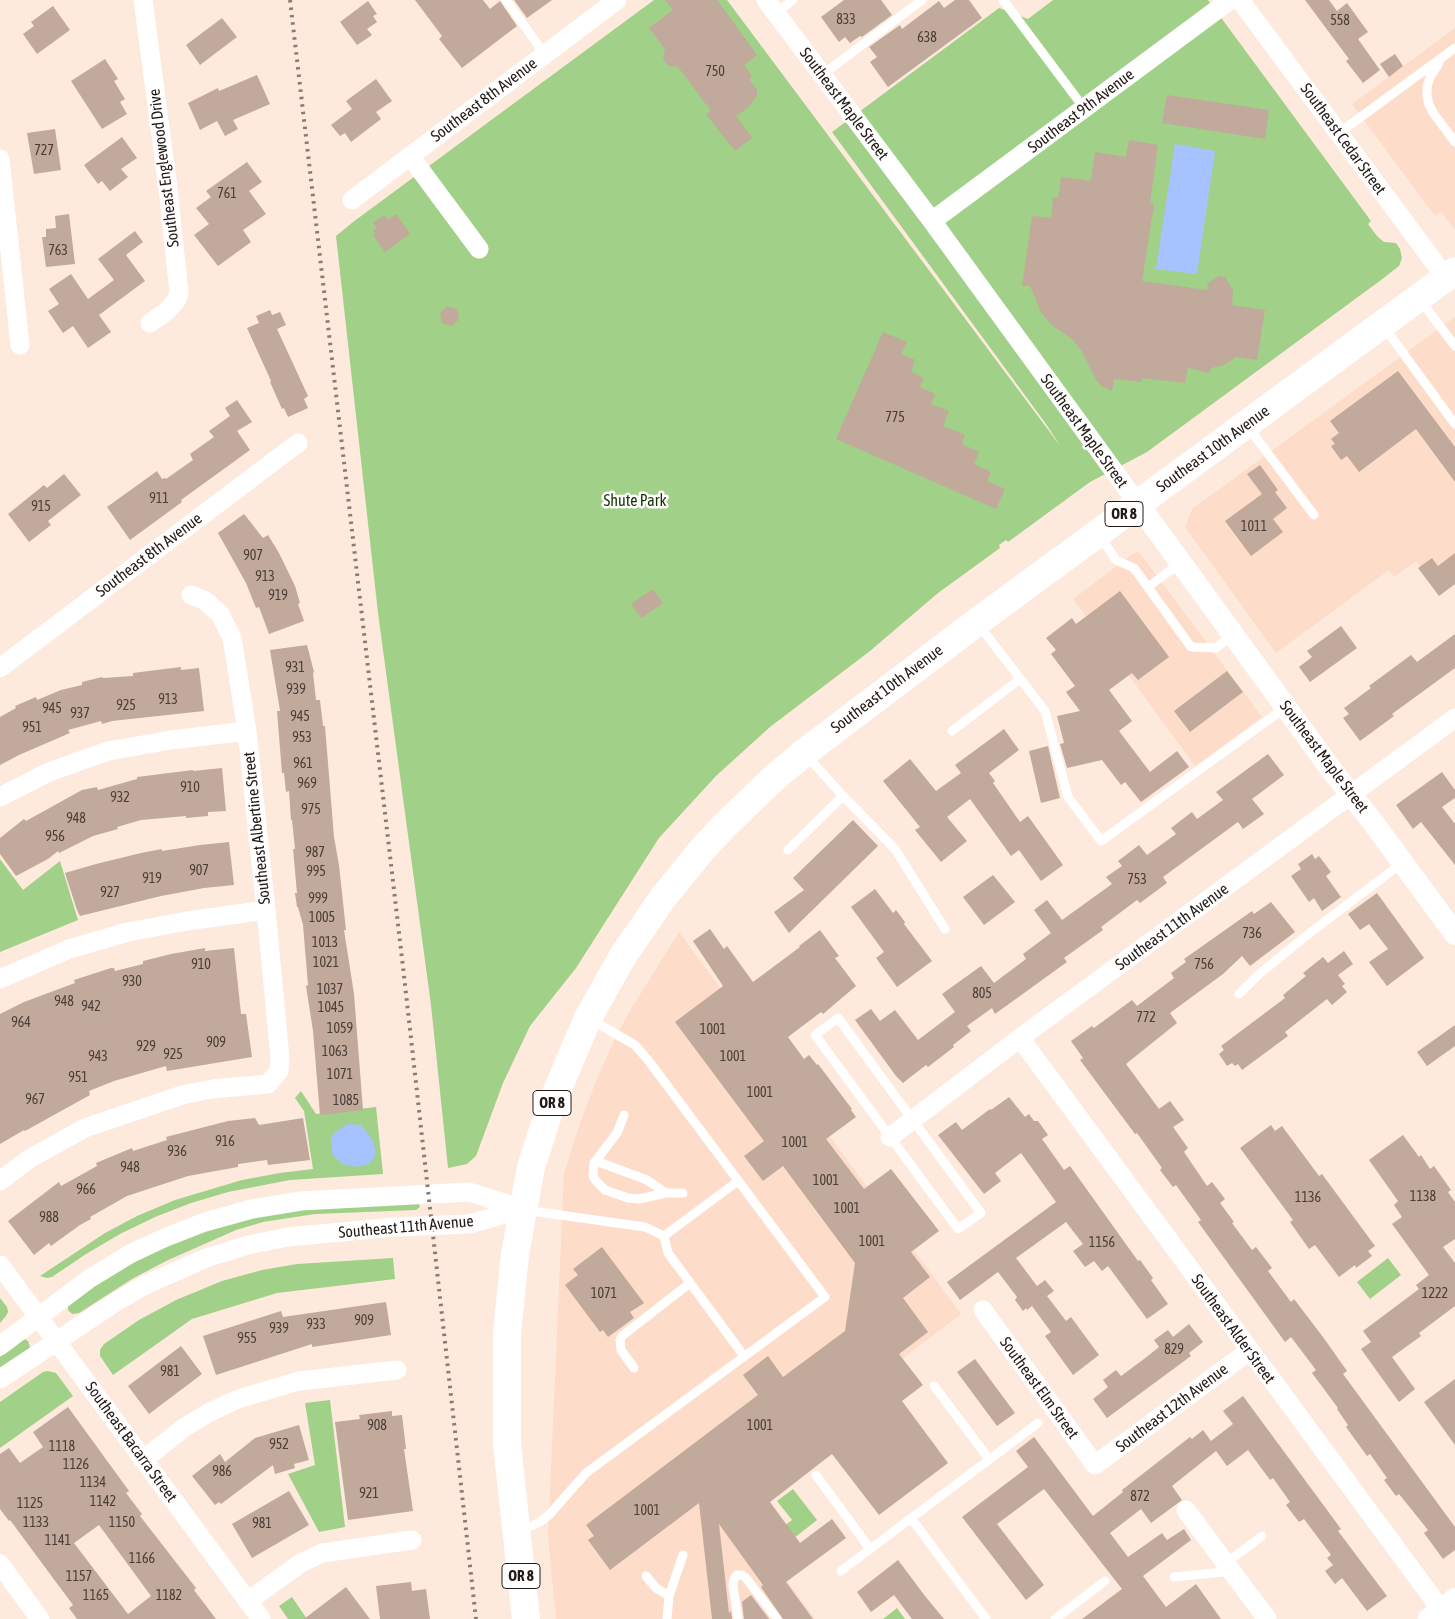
<!DOCTYPE html>
<html>
<head>
<meta charset="utf-8">
<style>
  body { margin:0 }
  canvas { display:block; background:#fee9dd }
</style>
</head>
<body>
<canvas width="1455" height="1619"></canvas>
<script>
const ctx = document.querySelector('canvas').getContext('2d');
ctx.lineJoin = 'round';
function fill(path, color) { ctx.fillStyle = color; ctx.fill(path, 'evenodd'); }
const toPath = rows => new Path2D(rows.map(r => 'M' + r).join(''));
function trace(path, color, width, dash) { ctx.strokeStyle = color; ctx.lineWidth = width; ctx.lineCap = dash ? 'butt' : 'round'; ctx.setLineDash(dash || []); ctx.stroke(path); }
function write(font, color, halo, rows, align = 'center') {
  ctx.font = font + ' "Asap Condensed",sans-serif'; ctx.lineWidth = 5; ctx.setLineDash([]); ctx.textBaseline = 'middle'; ctx.strokeStyle = halo; ctx.fillStyle = color; for (const [text, x, y, turn = 0] of rows) {
    ctx.save(); ctx.translate(x, y); ctx.rotate((+turn || 0) * Math.PI / 180); ctx.textAlign = isNaN(turn) ? turn : align; if (halo) ctx.strokeText(text, 0, 0); ctx.fillText(text, 0, 0); ctx.restore();
  }
}
fill(toPath([
  [1455,28,1455,229,1454,229,1441,212,1435,216,1352,104],
  [1455,317,1455,580,1439,592,1416,561,1394,577,1389,570,1276,653,1185,527,1192,509],
  [1139,552,1262,717,1195,766,1073,599,1134,553],
  [679,932,961,1314,724,1495,815,1619,556,1619,548,1536,564,1174,579,1126,596,1081,613,1043,631,1009]
]), '#fddcc9');
fill(toPath([
  [654,0,727,0,1061,447,1046,424,832,132,999,8,1028,19,1053,0,1208,0,1371,221,1368,224,1377,236,1384,242,1396,243,1400,249,1402,258,1399,266,1381,280,1147,452,1090,482,1008,542,1006,540,999,545,1000,548,938,593,870,651,770,727,716,776,659,838,576,968,530,1026,503,1083,476,1156,467,1164,448,1168,431,1005,378,613,336,236,353,222],
  [0,859,23,890,60,861,78,920,0,952],
  [301,1091,316,1114,376,1107,383,1174,290,1180,228,1192,191,1203,155,1217,120,1234,86,1254,52,1277,47,1278,40,1276,105,1233,137,1216,175,1200,242,1180,280,1173,313,1169,304,1111,295,1098],
  [418,1202,420,1207,416,1210,315,1214,263,1222,236,1230,166,1261,132,1279,79,1313,72,1314,68,1310,68,1306,101,1278,196,1232,266,1211],
  [393,1258,395,1279,277,1293,192,1319,113,1375,100,1356,100,1350,104,1344,139,1320,176,1300,222,1281,262,1270,297,1264],
  [1388,1258,1401,1275,1370,1299,1357,1282],
  [0,1298,7,1307,8,1312,6,1316,0,1323],
  [23,1338,28,1341,30,1347,29,1350,0,1369,0,1357],
  [48,1371,56,1373,73,1396,0,1448,0,1402,43,1372],
  [330,1400,345,1527,319,1532,288,1474,315,1465,305,1403],
  [793,1489,817,1520,789,1542,780,1529,792,1520,777,1501],
  [292,1597,307,1619,288,1619,279,1606],
  [897,1608,905,1619,883,1619]
]), '#a1d088');
fill(toPath([
  [1175,144,1215,151,1197,274,1156,269],
  [348,1124,361,1125,372,1139,376,1152,374,1158,369,1164,357,1167,342,1164,332,1154,331,1137,335,1132]
]), '#a6c3ff');
fill(toPath([
  [415,0,483,0,490,9,500,1,517,26,462,68,439,39,442,36],
  [514,0,552,0,527,18],
  [665,0,717,0,757,55,744,65,752,76,749,79,757,90,757,95,748,108,736,116,752,138,735,151,706,114,711,111,678,67,668,66,663,59,665,49,649,28,673,10],
  [844,0,881,0,892,15,862,37,860,36,850,43,845,37,839,42,821,17],
  [955,0,969,0,982,18,888,87,870,62,877,57,869,47,900,25,902,29,939,1,944,8],
  [1305,0,1329,0,1337,11,1347,3,1368,32,1358,39,1380,70,1363,83,1346,61,1349,59],
  [368,1,377,14,373,16,377,22,367,29,372,35,357,45,340,22],
  [53,6,70,30,37,54,23,34,34,26,31,22],
  [222,18,237,37,200,65,186,45],
  [1395,54,1403,66,1389,77,1380,64],
  [105,59,118,79,114,81,125,99,120,102,127,114,102,129,71,81],
  [257,75,270,104,233,120,238,129,225,136,217,121,200,130,188,103,218,88,219,91],
  [376,79,392,101,376,112,381,119,351,142,345,133,340,136,331,125,352,109,346,101],
  [1167,95,1269,110,1265,139,1162,123],
  [55,129,61,170,34,174,27,133],
  [122,137,137,158,121,169,128,177,110,191,102,181,98,184,84,165],
  [1129,140,1158,145,1150,203,1154,204,1142,281,1207,290,1208,283,1219,276,1225,277,1233,290,1232,305,1265,310,1257,360,1236,357,1224,365,1211,368,1210,373,1188,368,1185,383,1142,378,1142,382,1114,379,1112,391,1102,386,1096,380,1081,350,1072,339,1052,325,1042,314,1030,286,1022,286,1032,216,1051,218,1053,197,1058,198,1061,177,1091,181,1095,152,1126,157],
  [247,162,262,182,249,191,266,214,243,230,251,242,218,266,194,235,209,224,196,208,211,197,206,191],
  [69,214,75,264,46,267,42,237,46,237,46,229,56,228,55,216],
  [396,214,410,234,385,252,373,235,375,233,373,231,377,228,373,223,384,215,388,220],
  [135,231,143,242,126,255,145,281,99,315,111,332,88,348,73,326,63,333,48,311,59,304,49,289,71,274,88,299,114,280,98,259],
  [447,306,457,309,459,319,452,326,442,323,440,313],
  [270,310,272,315,280,312,286,325,277,329,308,396,304,399,308,408,288,417,284,408,282,409,270,382,271,381,247,328,259,323,256,316],
  [883,332,907,342,901,354,915,360,911,372,924,378,920,387,935,394,931,404,949,411,943,426,965,435,962,444,979,452,974,464,991,472,987,481,1005,489,996,509,836,439],
  [1398,371,1455,447,1455,482,1416,429,1359,472,1347,456,1341,460,1331,446,1335,444,1331,439,1339,433,1330,421],
  [237,400,252,422,237,431,250,450,181,500,182,502,130,540,107,507,157,471,162,479,165,478,166,479,193,460,190,454,214,437,209,431,230,416,225,408],
  [1260,465,1278,490,1275,492,1287,508,1273,519,1283,532,1251,556,1225,521,1262,494,1247,474],
  [64,474,81,495,48,521,51,525,29,542,8,514,44,485,47,488],
  [244,514,263,538,268,535,279,553,295,586,300,603,298,604,304,621,269,634,259,607,256,608,246,583,218,533],
  [1455,553,1455,584,1439,596,1418,568,1432,558,1438,566],
  [653,589,663,603,641,618,631,604],
  [1120,591,1169,657,1138,680,1132,673,1109,690,1132,721,1119,731,1150,772,1177,751,1189,767,1141,802,1125,782,1121,785,1102,760,1067,768,1060,744,1064,743,1057,716,1080,711,1066,692,1075,686,1051,654,1056,650,1046,638,1072,618,1076,624],
  [1341,626,1357,648,1310,682,1299,667,1312,657,1307,651],
  [1455,634,1455,668,1392,714,1394,716,1360,741,1343,718,1349,714,1344,708,1371,688,1369,686,1411,655,1417,662],
  [307,645,314,672,313,673,316,700,320,700,323,726,325,726,334,837,339,865,346,930,344,930,354,994,363,1110,320,1115,313,1031,306,986,308,985,303,925,298,907,297,907,295,893,297,893,293,849,295,849,292,820,291,820,289,791,286,792,284,773,282,773,277,711,280,711,270,650],
  [181,667,181,670,199,668,204,711,112,721,102,724,101,721,68,730,70,733,19,755,0,765,0,717,16,708,15,706,36,697,37,700,61,690,82,685,82,682,102,677,103,678,133,676,133,673],
  [1227,671,1243,692,1190,732,1174,711],
  [1004,729,1019,750,989,773,995,781,993,783,1020,822,1028,816,1063,865,1041,881,1019,850,1011,856,970,799,947,817,967,841,941,862,915,830,920,827,883,781,910,759,936,791,961,773,955,765],
  [1048,746,1060,798,1041,803,1029,751],
  [1268,754,1284,775,1252,799,1264,814,1243,829,1238,822,1163,877,1167,883,1140,903,1137,900,1101,927,1103,930,1064,958,1067,962,995,1014,992,1008,967,1026,971,1031,953,1045,954,1047,928,1067,926,1065,903,1083,896,1076,855,1020,871,1009,880,1021,895,1010,918,1040,955,1012,942,994,981,966,994,983,1026,959,1023,954,1051,933,1034,910,1047,900,1062,920,1112,884,1106,877,1122,866,1118,861,1139,845,1147,855,1176,834,1171,828,1192,812,1197,819,1223,800,1216,792],
  [222,768,226,811,208,812,208,816,186,818,186,816,141,820,117,827,118,829,93,836,59,853,58,851,48,859,16,876,0,854,0,838,24,819,26,821,82,790,97,787,98,790,137,779,137,777,193,770,193,771],
  [1442,772,1455,790,1455,798,1442,807,1455,824,1455,865,1421,822,1413,829,1396,805],
  [853,820,878,846,789,933,774,912,804,890,793,878],
  [229,842,234,885,204,888,161,896,80,916,77,910,65,873,96,864,141,853,162,849,162,851,200,845],
  [1312,854,1315,859,1319,856,1331,872,1326,876,1341,897,1322,911,1314,898,1309,902,1291,876,1301,869,1298,864],
  [993,875,1015,902,984,925,963,897],
  [875,889,893,913,896,910,905,922,904,924,932,961,897,987,876,958,884,952,851,907],
  [1377,893,1424,958,1387,986,1369,962,1388,949,1369,924,1360,930,1348,914],
  [1271,902,1295,932,1250,966,1242,956,1223,974,1170,1013,1177,1023,1126,1064,1159,1109,1170,1101,1184,1120,1173,1127,1188,1148,1184,1152,1207,1186,1212,1182,1225,1199,1220,1203,1234,1222,1232,1223,1252,1250,1256,1247,1272,1268,1268,1271,1291,1302,1294,1299,1323,1337,1347,1371,1343,1374,1455,1527,1455,1550,1443,1559,1424,1533,1428,1530,1399,1494,1396,1496,1384,1480,1387,1478,1370,1454,1367,1456,1346,1427,1348,1425,1337,1409,1338,1408,1312,1373,1316,1370,1291,1337,1285,1342,1198,1222,1201,1220,1176,1185,1173,1187,1160,1170,1162,1168,1137,1133,1135,1134,1080,1060,1083,1058,1071,1041,1092,1026,1094,1028,1132,1000,1137,1006,1174,978,1171,973,1186,962,1184,959,1252,911,1254,914],
  [710,929,724,949,727,946,753,982,800,947,799,946,820,930,839,956,835,958,856,986,823,1014,821,1012,788,1037,804,1059,809,1055,817,1065,818,1064,852,1109,851,1110,856,1117,826,1139,864,1189,891,1169,939,1231,911,1252,930,1277,903,1298,928,1332,899,1354,923,1385,902,1401,948,1463,879,1515,832,1454,770,1502,800,1543,832,1519,846,1538,786,1582,813,1619,783,1619,761,1587,763,1585,719,1524,729,1613,731,1611,732,1619,712,1619,699,1503,610,1570,588,1540,594,1536,586,1525,758,1395,743,1375,768,1356,783,1377,845,1331,855,1263,783,1166,763,1181,744,1156,764,1141,675,1022,723,986,693,941],
  [205,948,205,951,234,948,241,1014,246,1014,252,1057,167,1071,166,1066,114,1081,89,1091,90,1095,25,1131,24,1130,0,1144,0,1014,24,1002,75,983,74,980,111,968,114,968,115,971,143,964,143,961,171,954],
  [1344,951,1353,964,1338,975,1345,984,1342,986,1347,992,1332,1005,1327,999,1285,1032,1288,1036,1242,1070,1238,1064,1235,1066,1232,1063,1227,1066,1219,1054,1224,1050,1221,1046,1285,998,1283,995,1306,976,1303,973,1323,957,1328,963],
  [1455,1025,1455,1046,1427,1066,1417,1052],
  [1009,1097,1025,1117,1029,1114,1034,1121,1038,1121,1048,1135,1042,1139,1064,1170,1070,1166,1138,1261,1140,1260,1153,1278,1151,1280,1168,1304,1147,1319,1108,1266,1102,1271,1094,1261,1085,1267,1073,1251,1083,1244,1066,1222,1016,1258,1037,1286,1045,1280,1054,1291,1047,1296,1066,1321,1071,1317,1099,1355,1073,1375,1045,1336,1051,1332,1032,1306,1027,1310,1026,1308,1023,1311,1015,1300,1017,1297,998,1272,960,1300,947,1282,1056,1202,1021,1153,995,1173,1001,1181,984,1194,938,1135,956,1122,962,1130,990,1109,991,1110],
  [255,1118,259,1125,303,1118,310,1160,268,1165,267,1160,238,1164,238,1167,188,1176,127,1196,90,1217,91,1219,80,1225,51,1246,49,1243,34,1255,8,1221,59,1182,61,1186,97,1166,96,1163,132,1148,133,1151,167,1140,166,1137,228,1121],
  [1271,1125,1275,1131,1282,1126,1319,1176,1322,1174,1375,1246,1368,1251,1372,1256,1356,1268,1355,1265,1339,1277,1315,1245,1309,1249,1290,1222,1293,1220,1240,1148],
  [1403,1135,1419,1157,1421,1155,1430,1169,1434,1166,1451,1190,1448,1192,1455,1202,1455,1239,1443,1247,1455,1263,1455,1306,1419,1333,1421,1336,1392,1357,1415,1389,1399,1402,1361,1349,1371,1342,1363,1331,1419,1289,1416,1285,1429,1275,1392,1224,1402,1217,1394,1205,1398,1201,1369,1160],
  [602,1247,644,1303,630,1312,634,1318,608,1337,603,1330,600,1332,565,1285,578,1275,573,1269],
  [386,1302,391,1335,312,1347,312,1344,216,1375,203,1336,281,1311,283,1317],
  [1189,1324,1203,1342,1189,1353,1191,1356,1107,1418,1093,1399,1108,1387,1103,1380,1116,1370,1121,1376,1144,1359,1159,1347,1154,1340,1168,1330,1173,1337],
  [181,1346,202,1374,149,1414,128,1386],
  [975,1359,1015,1413,997,1426,957,1372],
  [1455,1379,1455,1445,1424,1402],
  [1243,1396,1341,1529,1338,1531,1387,1596,1367,1611,1342,1578,1335,1584,1325,1571,1333,1565,1327,1558,1331,1555,1304,1519,1299,1522,1286,1505,1290,1502,1273,1478,1270,1480,1248,1450,1227,1466,1216,1451,1172,1486,1182,1500,1151,1523,1141,1509,1110,1533,1128,1557,1162,1533,1167,1540,1184,1529,1191,1540,1143,1576,1166,1607,1196,1584,1221,1619,1082,1619,1122,1589,1044,1489,997,1524,1044,1585,1026,1600,962,1517,1028,1467,1016,1451,1034,1437,1093,1516,1123,1492,1122,1490,1190,1437,1192,1439,1203,1430,1211,1441,1233,1424,1223,1411],
  [68,1407,129,1491,126,1493,142,1514,140,1516,196,1588,194,1590,216,1619,77,1619,69,1608,73,1605,10,1520,9,1521,0,1509,0,1454,9,1448,20,1463,43,1447,33,1432],
  [99,1525,151,1596,128,1614,74,1543],
  [392,1411,392,1416,402,1415,406,1449,404,1449,413,1511,348,1520,335,1422,360,1419,359,1415],
  [299,1425,309,1460,294,1464,295,1468,275,1474,273,1465,221,1504,219,1502,215,1505,192,1476,220,1454,225,1462,255,1438],
  [289,1491,309,1525,252,1558,232,1524],
  [898,1560,925,1596,944,1619,912,1619,894,1595,871,1612,857,1592],
  [411,1582,412,1591,426,1589,430,1619,380,1619,376,1586],
  [346,1587,370,1619,304,1619],
  [751,1595,769,1619,744,1619,742,1602]
]), '#c1a99b');
trace(toPath([
  [506,0,545,55],
  [1003,0,1084,108],
  [776,13,793,0],
  [1439,63,1430,77,1427,87,1427,96,1429,105,1434,114,1455,142],
  [822,75,922,0],
  [1339,133,1455,48],
  [1420,300,1455,346],
  [1384,327,1455,424],
  [1248,427,1314,515],
  [1099,535,1116,560,1134,568,1191,647,1216,648,1232,635],
  [1148,587,1180,563],
  [978,624,1045,711,1068,797,1101,841,1286,707],
  [952,731,1020,679],
  [806,755,843,796,895,849,945,929],
  [788,850,843,796],
  [1239,994,1258,975,1311,932,1402,863],
  [838,1018,981,1213,958,1229,815,1035,838,1018],
  [624,1115,617,1133,594,1163,593,1176,596,1181,605,1190,628,1198,639,1199,666,1193,683,1193],
  [596,1161,647,1180,666,1193],
  [738,1181,664,1236,668,1253,744,1356],
  [525,1210,645,1227,664,1236],
  [634,1368,621,1350,620,1340,622,1336,690,1283],
  [934,1386,989,1459],
  [816,1475,870,1549],
  [911,1518,986,1619],
  [519,1532,540,1522,549,1515,586,1473,825,1297,648,1060,635,1045,590,1019],
  [1226,1563,1262,1536],
  [841,1571,1038,1423],
  [646,1576,656,1588,669,1596],
  [1174,1577,1232,1571],
  [667,1619,669,1596,683,1555],
  [738,1619,733,1586,734,1579,737,1575,742,1575,746,1578,777,1619],
  [1055,1619,1105,1581]
]), '#fff', 9);
trace(toPath([
  [143,0,168,188,179,293,176,301,167,311,150,323],
  [766,0,932,221,1138,504],
  [1240,0,1446,278],
  [410,156,479,249],
  [0,159,20,345],
  [352,200,617,0],
  [932,221,1230,0],
  [0,668,298,443],
  [0,797,49,772,108,751,171,740,247,731],
  [0,979,69,949,128,932,187,921,266,910],
  [1020,1038,1448,1619],
  [890,1137,1020,1038,1455,718],
  [0,1181,29,1159,85,1128,182,1095,212,1089,268,1084,279,1071,280,1058,266,910,247,731,232,638,220,614,204,600,191,595],
  [0,1265,261,1619],
  [983,1310,1095,1465,1249,1351],
  [0,1346,89,1279,130,1254,164,1238,205,1222,252,1209,301,1201,469,1192,523,1209],
  [0,1379,114,1303,143,1286,206,1258,248,1245,288,1237,394,1227,469,1224,523,1209],
  [143,1460,185,1427,208,1413,238,1399,299,1381,397,1370],
  [1186,1510,1267,1619],
  [0,1564,40,1619],
  [248,1601,301,1563,322,1553,412,1540]
]), '#fff', 19);
trace(toPath([
  [1138,504,1333,772,1372,821,1455,934],
  [1429,1619,1455,1599]
]), '#fff', 22);
trace(toPath([
  [526,1619,507,1445,507,1333,515,1254,531,1167,551,1105,588,1018,624,954,643,927,662,899,701,851,724,826,774,778,804,753,977,622,1455,271]
]), '#fff', 28);
trace(toPath([
  [290,0,403,967,476,1619]
]), '#8a7b73', 4, [2.5, 5]);
write('14px', '#4a3e36', null, [
  ["833",846,20],
  ["558",1340,21],
  ["638",927,38],
  ["750",715,72],
  ["727",44,151],
  ["761",227,194],
  ["763",58,251],
  ["775",895,418],
  ["911",159,499],
  ["915",41,507],
  ["1011",1254,527],
  ["907",253,556],
  ["913",265,577],
  ["919",278,596],
  ["931",295,668],
  ["939",296,690],
  ["913",168,700],
  ["925",126,706],
  ["945",52,709],
  ["937",80,714],
  ["945",300,717],
  ["951",32,728],
  ["953",302,738],
  ["961",303,764],
  ["969",307,784],
  ["910",190,788],
  ["932",120,798],
  ["975",311,810],
  ["948",76,819],
  ["956",55,837],
  ["987",315,853],
  ["907",199,871],
  ["995",316,872],
  ["919",152,879],
  ["753",1137,880],
  ["927",110,893],
  ["999",318,899],
  ["1005",322,918],
  ["736",1252,934],
  ["1013",325,943],
  ["1021",326,963],
  ["910",201,965],
  ["756",1204,965],
  ["930",132,982],
  ["1037",330,990],
  ["805",982,994],
  ["948",64,1002],
  ["942",91,1007],
  ["1045",331,1008],
  ["772",1146,1018],
  ["964",21,1023],
  ["1059",340,1029],
  ["1001",713,1030],
  ["909",216,1043],
  ["929",146,1047],
  ["1063",335,1052],
  ["925",173,1055],
  ["943",98,1057],
  ["1001",733,1057],
  ["1071",340,1075],
  ["951",78,1078],
  ["1001",760,1093],
  ["967",35,1100],
  ["1085",346,1101],
  ["916",225,1142],
  ["1001",795,1143],
  ["936",177,1152],
  ["948",130,1168],
  ["1001",826,1181],
  ["966",86,1190],
  ["1138",1423,1197],
  ["1136",1308,1198],
  ["1001",847,1209],
  ["988",49,1218],
  ["1001",872,1242],
  ["1156",1102,1243],
  ["1071",604,1294],
  ["1222",1435,1294],
  ["909",364,1321],
  ["933",316,1325],
  ["939",279,1329],
  ["955",247,1339],
  ["829",1174,1350],
  ["981",170,1372],
  ["908",377,1426],
  ["1001",760,1426],
  ["952",279,1445],
  ["1118",62,1447],
  ["1126",76,1465],
  ["986",222,1472],
  ["1134",93,1483],
  ["921",369,1494],
  ["872",1140,1497],
  ["1142",103,1502],
  ["1125",30,1504],
  ["1001",647,1511],
  ["1133",36,1523],
  ["1150",122,1523],
  ["981",262,1524],
  ["1141",58,1541],
  ["1166",142,1559],
  ["1157",79,1577],
  ["1165",96,1596],
  ["1182",169,1596]
]);
for (const [x, y, w] of [
  [1124,514,38],
  [552,1103,38],
  [521,1576,38]
]) { const box = new Path2D(); box.roundRect(x - w / 2, y - 12.5, w, 25, 4); ctx.fillStyle = '#fff'; ctx.fill(box); trace(box, '#231a15', 1); }
write('bold 15px', '#231a15', null, [
  ["OR 8",1124,514],
  ["OR 8",552,1103],
  ["OR 8",521,1576]
]);
write('16px', '#231a15', '#fff', [
  ["Southeast 8th Avenue",484,100,-37],
  ["Southeast Maple Street",844,104,53],
  ["Southeast 9th Avenue",1081,111,-37],
  ["Southeast Cedar Street",1343,139,54],
  ["Southeast Englewood Drive",164,168,-97],
  ["Southeast Maple Street",1084,431,54],
  ["Southeast 10th Avenue",1213,449,-36],
  ["Southeast 8th Avenue",149,555,-37],
  ["Southeast 10th Avenue",887,689,-37],
  ["Southeast Maple Street",1324,757,53],
  ["Southeast Albertine Street",257,828,-96],
  ["Southeast 11th Avenue",1172,927,-36],
  ["Southeast 11th Avenue",406,1227,-5],
  ["Southeast Alder Street",1233,1329,54],
  ["Southeast Elm Street",1039,1388,54],
  ["Southeast 12th Avenue",1172,1408,-37],
  ["Southeast Bacarra Street",131,1442,54]
]);
write('16px', '#173400', '#fff', [
  ["Shute Park",635,501]
]);
</script>
</body>
</html>
